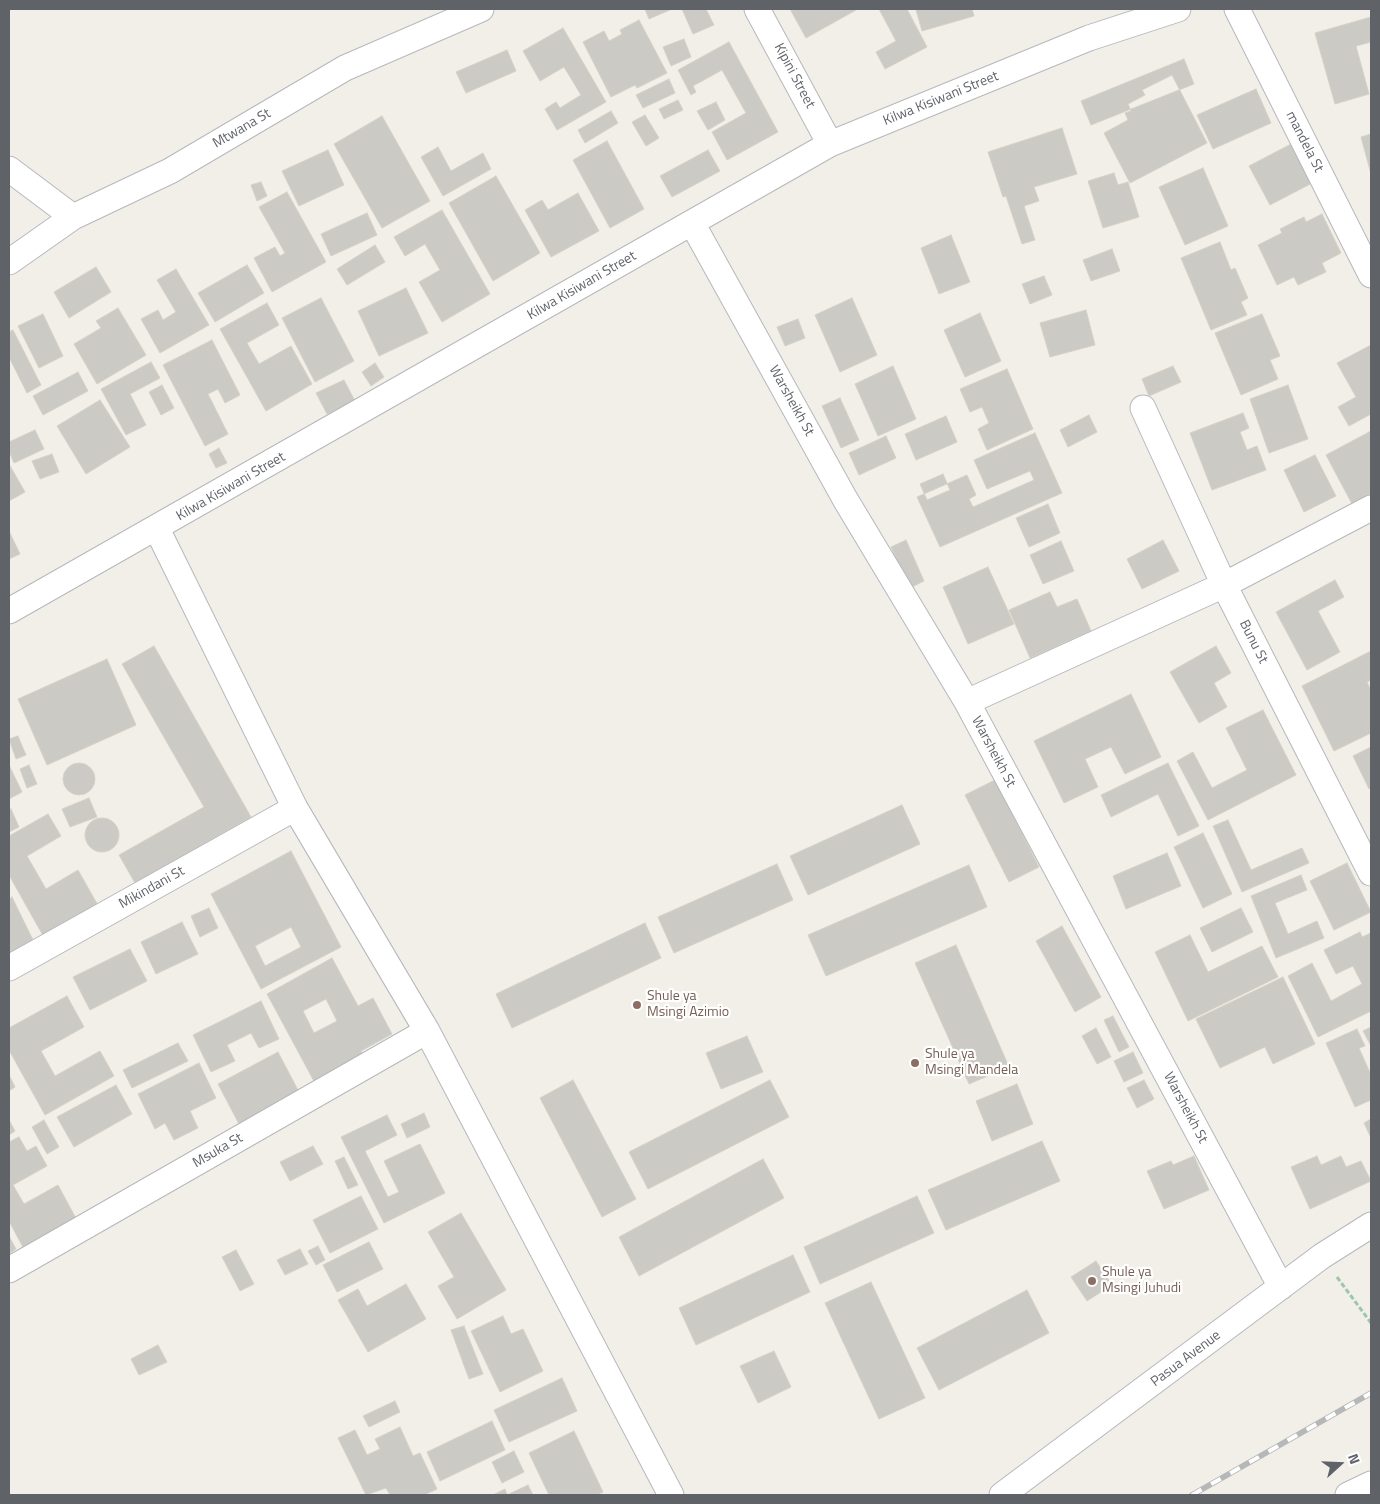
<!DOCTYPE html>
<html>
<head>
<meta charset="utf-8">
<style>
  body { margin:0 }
  #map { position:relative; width:1380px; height:1504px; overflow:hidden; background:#f1efe8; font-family:"Titillium Web",sans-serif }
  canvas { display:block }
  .frame { position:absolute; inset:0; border:10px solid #5f6368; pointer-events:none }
  .north { position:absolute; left:1315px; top:1439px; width:50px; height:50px; -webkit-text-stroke:4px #fff; paint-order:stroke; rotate:70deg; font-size:14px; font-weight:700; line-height:20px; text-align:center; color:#5f6368 }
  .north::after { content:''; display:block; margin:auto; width:18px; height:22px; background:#5f6368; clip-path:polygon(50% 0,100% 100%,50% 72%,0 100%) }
</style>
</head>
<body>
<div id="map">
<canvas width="1380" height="1504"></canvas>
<div class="frame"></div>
<div class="north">N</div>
</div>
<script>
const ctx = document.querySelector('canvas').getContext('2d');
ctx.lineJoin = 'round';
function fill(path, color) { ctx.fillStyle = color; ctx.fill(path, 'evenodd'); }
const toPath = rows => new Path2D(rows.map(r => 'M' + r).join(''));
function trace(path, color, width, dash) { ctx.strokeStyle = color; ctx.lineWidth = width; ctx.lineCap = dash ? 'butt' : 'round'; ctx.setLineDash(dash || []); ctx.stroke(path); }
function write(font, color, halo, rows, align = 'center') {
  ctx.font = font + ' "Titillium Web",sans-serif'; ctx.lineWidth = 4.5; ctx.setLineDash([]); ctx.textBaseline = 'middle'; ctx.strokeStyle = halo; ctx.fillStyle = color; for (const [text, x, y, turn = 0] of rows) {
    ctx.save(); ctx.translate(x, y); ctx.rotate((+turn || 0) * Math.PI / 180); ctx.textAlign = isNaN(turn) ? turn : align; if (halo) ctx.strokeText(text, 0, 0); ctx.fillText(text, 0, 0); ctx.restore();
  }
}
const building = toPath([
  [645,9,672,9,649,19,645,9],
  [682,9,706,9,714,25,693,34,682,9],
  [790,9,856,9,856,10,806,38,790,9],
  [879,9,907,9,927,47,885,69,876,52,896,41,879,9],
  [921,9,972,9,974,16,922,31,916,10,921,9],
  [1371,17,1371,42,1356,46,1369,94,1335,104,1315,33,1371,17],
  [639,20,667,73,637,88,635,85,611,97,583,42,604,31,609,41,622,34,620,30,639,20],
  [563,28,606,102,557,130,545,109,556,102,560,108,581,95,564,67,540,81,523,51,563,28],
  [684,39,691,57,671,66,663,47,684,39],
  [729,42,778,132,727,160,712,132,746,113,722,70,693,86,696,92,691,95,678,70,729,42],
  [507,50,516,71,466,93,456,72,507,50],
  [1184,59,1194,84,1091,125,1081,101,1184,59],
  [1172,75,1207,143,1130,183,1104,133,1128,120,1125,113,1131,111,1128,104,1145,95,1142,90,1172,75],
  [669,79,675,93,643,108,636,95,669,79],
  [1256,89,1271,123,1213,149,1197,115,1256,89],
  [678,100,683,110,664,119,659,109,678,100],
  [716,102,725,120,708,130,697,111,716,102],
  [611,111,618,123,585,143,578,130,611,111],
  [645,115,659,138,646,146,632,122,645,115],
  [382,116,430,201,382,228,334,144,382,116],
  [1062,128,1077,174,1034,187,1039,201,1024,206,1035,240,1022,244,1006,196,1003,197,988,152,1062,128],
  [1371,134,1371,174,1361,137,1371,134],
  [607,141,644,209,610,228,573,160,607,141],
  [1293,143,1314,182,1270,205,1249,166,1293,143],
  [438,147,451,171,483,153,491,169,443,196,421,157,438,147],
  [328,150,344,185,299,206,282,171,328,150],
  [708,150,720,171,672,197,660,176,708,150],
  [1203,168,1228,226,1185,245,1159,187,1203,168],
  [1114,173,1118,185,1128,182,1139,217,1103,228,1088,181,1114,173],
  [496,176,540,253,493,281,449,203,496,176],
  [261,182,267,196,257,201,251,185,261,182],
  [287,192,326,262,272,292,254,258,275,247,280,256,285,253,259,207,287,192],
  [578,193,599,231,551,257,525,210,542,200,548,210,578,193],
  [442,210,490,294,442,322,419,282,440,270,425,244,405,256,394,237,442,210],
  [367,213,377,235,331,256,321,234,367,213],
  [1322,214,1341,253,1322,263,1326,272,1298,285,1294,277,1277,285,1258,245,1282,233,1280,229,1304,217,1306,222,1322,214],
  [951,235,970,282,939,294,921,248,951,235],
  [1220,242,1231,270,1235,268,1248,298,1241,302,1247,315,1211,330,1181,258,1220,242],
  [375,245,385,262,347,285,337,269,375,245],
  [1112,249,1120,271,1091,281,1083,260,1112,249],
  [247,265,264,293,215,322,198,293,247,265],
  [96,267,111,292,69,318,54,292,96,267],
  [176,269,209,325,160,353,141,319,158,310,163,320,176,312,157,280,176,269],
  [1044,276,1052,295,1030,304,1022,284,1044,276],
  [406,288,428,333,379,356,358,311,406,288],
  [321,298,354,361,315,382,282,318,321,298],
  [852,298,877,355,840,372,815,315,852,298],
  [267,303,279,325,247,343,259,364,291,346,312,384,266,411,220,329,267,303],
  [118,308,146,355,97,384,74,344,101,328,96,321,118,308],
  [1086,310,1095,345,1050,357,1040,323,1086,310],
  [980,313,1001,361,965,377,944,330,980,313],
  [43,314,63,356,39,368,18,326,43,314],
  [1262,314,1280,356,1270,360,1278,379,1241,395,1215,333,1262,314],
  [798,319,805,338,785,346,777,327,798,319],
  [13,330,41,385,27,393,9,357,9,332,13,330],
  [212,340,240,395,225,403,218,389,208,394,228,434,205,446,163,365,212,340],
  [1371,345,1371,414,1349,426,1338,407,1356,397,1337,363,1371,345],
  [151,362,160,378,130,394,146,425,126,435,101,389,151,362],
  [375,363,384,377,371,386,362,372,375,363],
  [893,366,916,419,878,436,855,384,893,366],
  [1173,366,1181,382,1149,396,1142,379,1173,366],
  [1007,369,1033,429,987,450,978,429,989,423,982,407,970,412,960,389,1007,369],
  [78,372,88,391,43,415,33,396,78,372],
  [344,380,355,401,327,414,316,393,344,380],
  [162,385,174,408,161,415,149,392,162,385],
  [1288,385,1308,439,1269,453,1250,399,1288,385],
  [840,398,859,440,841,448,822,406,840,398],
  [100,400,130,447,86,474,57,426,100,400],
  [1243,413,1249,428,1240,432,1247,450,1257,446,1266,470,1212,490,1190,433,1243,413],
  [1089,415,1097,432,1068,447,1060,430,1089,415],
  [946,416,957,442,916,460,905,434,946,416],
  [35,430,44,449,14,463,9,451,9,442,35,430],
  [1371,431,1371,494,1352,504,1326,455,1371,431],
  [1035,433,1062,493,940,547,917,497,967,475,976,495,969,499,973,507,1034,480,1030,471,987,489,974,460,1035,433],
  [886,436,896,458,859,475,849,453,886,436],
  [219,448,227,463,216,468,209,454,219,448],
  [52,454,59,472,40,479,32,461,52,454],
  [1315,455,1336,496,1304,512,1284,470,1315,455],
  [9,464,25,492,9,501,9,464],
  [943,474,950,490,927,500,920,484,943,474],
  [1048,504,1060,533,1029,547,1016,518,1048,504],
  [9,531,20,554,9,559,9,531],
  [906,540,924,581,910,588,891,547,906,540],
  [1163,540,1179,571,1142,589,1127,559,1163,540],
  [1061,541,1074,571,1043,584,1030,555,1061,541],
  [988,567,1014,624,968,644,943,587,988,567],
  [1335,580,1344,597,1318,611,1340,652,1307,670,1276,612,1335,580],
  [1050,592,1057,607,1077,599,1091,631,1030,658,1009,610,1050,592],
  [154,646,251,817,135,883,119,855,204,807,122,664,154,646],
  [1216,646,1231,673,1214,683,1227,707,1199,723,1170,672,1216,646],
  [1371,651,1371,680,1367,682,1371,691,1371,733,1334,751,1302,686,1371,651],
  [107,659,136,725,47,765,18,699,107,659],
  [1131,694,1161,757,1125,774,1111,747,1085,759,1098,787,1064,803,1034,741,1131,694],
  [1263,710,1296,775,1208,820,1177,761,1193,752,1212,788,1247,770,1226,728,1263,710],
  [18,736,26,755,16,759,9,739,18,736],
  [1371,747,1371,788,1369,789,1353,756,1371,747],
  '63 779a16 16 0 1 1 32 0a16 16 0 1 1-32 0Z',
  [1168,763,1199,826,1178,836,1158,794,1111,817,1101,795,1168,763],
  [9,765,22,792,9,799,9,765],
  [29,765,37,784,27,788,20,769,29,765],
  [995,780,1039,867,1009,882,965,795,995,780],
  [89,798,97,817,70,827,62,809,89,798],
  [902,805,920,844,808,895,790,856,902,805],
  [11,809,19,827,9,832,9,810,11,809],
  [48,814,61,836,27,856,46,889,78,870,100,909,46,941,9,875,9,836,48,814],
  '85 835a17 17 0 1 1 34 0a17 17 0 1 1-34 0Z',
  [1228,820,1251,870,1302,848,1309,863,1242,892,1213,826,1228,820],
  [1203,833,1232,894,1203,908,1174,847,1203,833],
  [291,851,341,947,261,989,211,894,291,851],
  [291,927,301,947,265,966,255,946,291,927],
  [1167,853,1181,886,1126,909,1113,876,1167,853],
  [1347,863,1371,912,1334,930,1310,881,1347,863],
  [777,864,793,900,674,953,658,917,777,864],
  [969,865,987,907,826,976,808,935,969,865],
  [1301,875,1307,890,1275,903,1288,934,1317,921,1324,938,1276,958,1251,896,1301,875],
  [12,897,33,940,9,953,9,899,12,897],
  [209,908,218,928,200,937,191,916,209,908],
  [1241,908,1253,932,1212,952,1200,928,1241,908],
  [182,922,198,954,156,974,141,942,182,922],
  [645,923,661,958,512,1028,496,994,645,923],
  [1062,926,1101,997,1075,1012,1036,941,1062,926],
  [1360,932,1362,937,1371,933,1371,1011,1318,1037,1288,976,1312,963,1331,1001,1362,984,1353,966,1336,974,1324,950,1360,932],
  [1190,935,1208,972,1262,946,1278,977,1188,1021,1155,952,1190,935],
  [956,945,1009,1067,969,1084,915,963,956,945],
  [130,949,147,981,90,1010,73,977,130,949],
  [332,958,358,1006,373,998,392,1034,361,1051,365,1058,316,1085,267,994,332,958],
  [326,999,337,1021,314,1033,303,1011,326,999],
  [1283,977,1315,1044,1273,1064,1265,1047,1220,1068,1196,1019,1283,977],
  [67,996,84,1027,41,1051,55,1076,100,1051,114,1076,45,1115,9,1050,9,1028,67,996],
  [261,1001,279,1039,259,1048,251,1033,227,1045,235,1061,211,1072,193,1035,261,1001],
  [1113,1016,1129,1047,1119,1052,1104,1020,1113,1016],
  [1371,1027,1371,1046,1363,1031,1371,1027],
  [1096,1028,1111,1057,1097,1064,1082,1036,1096,1028],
  [1357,1029,1365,1046,1359,1048,1371,1075,1371,1100,1355,1107,1326,1043,1357,1029],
  [747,1036,763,1072,721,1089,706,1053,747,1036],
  [178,1043,188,1061,132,1088,123,1070,178,1043],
  [278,1052,299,1092,239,1124,218,1084,278,1052],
  [1133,1052,1143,1073,1124,1082,1114,1061,1133,1052],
  [199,1063,216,1098,190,1111,198,1128,174,1140,165,1123,155,1129,138,1094,199,1063],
  [9,1075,15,1087,9,1091,9,1075],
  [573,1080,636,1199,602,1217,540,1098,573,1080],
  [770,1080,789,1117,648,1189,629,1152,770,1080],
  [1144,1080,1154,1099,1137,1108,1127,1088,1144,1080],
  [1017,1084,1033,1124,992,1141,976,1101,1017,1084],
  [116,1085,132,1114,74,1147,57,1117,116,1085],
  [424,1113,430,1127,407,1138,401,1124,424,1113],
  [387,1115,397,1135,365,1151,388,1197,399,1192,384,1161,420,1144,445,1193,384,1223,341,1137,387,1115],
  [1371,1119,1371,1138,1364,1123,1371,1119],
  [9,1120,15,1131,9,1135,9,1120],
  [44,1120,59,1147,47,1154,32,1127,44,1120],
  [19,1137,27,1151,36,1146,47,1166,13,1185,24,1204,58,1185,79,1224,26,1253,9,1221,9,1142,19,1137],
  [1042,1141,1060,1181,946,1230,928,1190,1042,1141],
  [313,1146,323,1164,290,1181,280,1162,313,1146],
  [1194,1156,1209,1190,1164,1209,1147,1171,1171,1161,1173,1165,1194,1156],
  [1317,1156,1321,1165,1341,1156,1346,1167,1361,1161,1371,1181,1310,1209,1291,1167,1317,1156],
  [344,1157,358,1185,348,1189,335,1161,344,1157],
  [763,1159,784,1198,639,1276,619,1237,763,1159],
  [361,1196,378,1229,330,1253,313,1220,361,1196],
  [917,1196,934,1233,820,1284,804,1247,917,1196],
  [461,1213,506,1290,457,1319,438,1286,454,1277,428,1232,461,1213],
  [9,1236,16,1249,9,1254,9,1236],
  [369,1242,383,1269,337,1292,323,1265,369,1242],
  [318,1246,325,1260,316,1265,308,1251,318,1246],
  [300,1249,308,1264,285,1275,277,1260,300,1249],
  [236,1250,254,1284,240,1291,222,1257,236,1250],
  [793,1255,810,1292,696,1345,679,1308,793,1255],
  [1096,1261,1112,1285,1087,1301,1071,1277,1096,1261],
  [871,1282,925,1398,879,1419,825,1303,871,1282],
  [406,1284,426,1319,368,1352,338,1300,358,1289,367,1306,406,1284],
  [1027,1290,1049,1333,939,1390,917,1348,1027,1290],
  [503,1316,511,1334,523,1329,543,1371,500,1392,471,1331,503,1316],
  [464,1326,483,1374,469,1379,451,1330,464,1326],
  [158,1345,167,1362,139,1375,131,1359,158,1345],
  [774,1351,791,1387,758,1403,740,1366,774,1351],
  [562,1378,577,1411,509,1442,494,1410,562,1378],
  [395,1401,400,1412,369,1427,363,1416,395,1401],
  [492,1421,505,1450,440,1481,427,1452,492,1421],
  [400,1427,413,1456,420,1453,437,1489,424,1495,390,1495,386,1488,366,1495,338,1438,355,1430,367,1455,380,1449,375,1439,400,1427],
  [574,1431,603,1492,596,1495,549,1495,529,1453,574,1431],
  [514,1451,524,1472,502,1483,492,1462,514,1451],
  [528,1485,533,1495,493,1495,505,1489,507,1495,528,1485]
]);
fill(building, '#cccac5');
trace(building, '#d6d1c6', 1);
const minor = toPath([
  [757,9,830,144],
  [1237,9,1371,275],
  [9,169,73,217],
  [692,223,845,499,967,702,1281,1287],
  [9,262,73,217,170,171,345,68,481,9],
  [1143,408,1224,585,1371,873],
  [157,529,295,808,427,1031,671,1495],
  [9,611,830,144,1089,38,1178,9],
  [967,702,1224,585,1371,508],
  [9,968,295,808],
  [9,1270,427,1031],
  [1002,1495,1322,1256,1371,1225],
  [1348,1495,1371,1484]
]);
trace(minor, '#b5b8bc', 27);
trace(toPath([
  [1337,1277,1371,1323]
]), '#9cc7a9', 3, [5, 2.5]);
trace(minor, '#fff', 25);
const rail = toPath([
  [1192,1495,1371,1393]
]);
trace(rail, '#b6b7b8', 5.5);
trace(rail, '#fff', 4, [11]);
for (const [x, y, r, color] of [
  [637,1005,5,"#8d6e63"],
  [915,1063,5,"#8d6e63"],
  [1092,1281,5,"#8d6e63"]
]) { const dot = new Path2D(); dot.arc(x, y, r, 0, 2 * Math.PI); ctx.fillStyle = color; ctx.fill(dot); trace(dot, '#fff', 2); }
write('14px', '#5f6368', '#fff', [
  ["Kipini Street",794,76,62],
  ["Kilwa Kisiwani Street",941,99,-22],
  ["Mtwana St",242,129,-30],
  ["mandela St",1304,142,63],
  ["Kilwa Kisiwani Street",582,286,-30],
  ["Warsheikh St",791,401,61],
  ["Kilwa Kisiwani Street",231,487,-30],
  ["Bunu St",1253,642,63],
  ["Warsheikh St",993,752,62],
  ["Mikindani St",152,888,-29],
  ["Warsheikh St",1185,1108,62],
  ["Msuka St",218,1151,-30],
  ["Pasua Avenue",1186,1359,-37]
]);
write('14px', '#785e54', '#fff', [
  ["Shule ya",647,997],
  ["Msingi Azimio",647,1013],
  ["Shule ya",925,1055],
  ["Msingi Mandela",925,1071],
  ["Shule ya",1102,1273],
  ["Msingi Juhudi",1102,1289]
], 'left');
</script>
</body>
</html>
